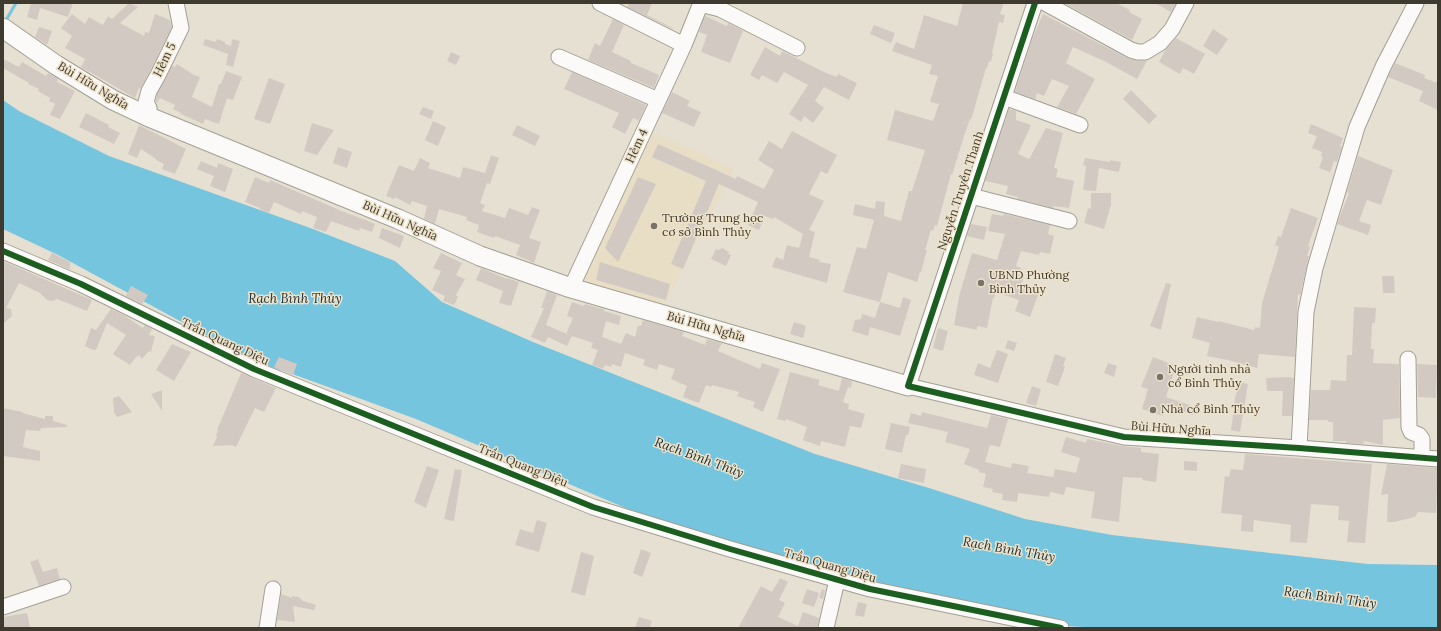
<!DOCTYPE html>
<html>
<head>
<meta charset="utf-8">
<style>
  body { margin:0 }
  #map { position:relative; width:1441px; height:631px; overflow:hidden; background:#e6e0d2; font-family:Lora,serif }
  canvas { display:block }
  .frame { position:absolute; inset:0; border:4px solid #3f3a30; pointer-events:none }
</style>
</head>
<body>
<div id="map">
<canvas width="1441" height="631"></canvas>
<div class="frame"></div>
</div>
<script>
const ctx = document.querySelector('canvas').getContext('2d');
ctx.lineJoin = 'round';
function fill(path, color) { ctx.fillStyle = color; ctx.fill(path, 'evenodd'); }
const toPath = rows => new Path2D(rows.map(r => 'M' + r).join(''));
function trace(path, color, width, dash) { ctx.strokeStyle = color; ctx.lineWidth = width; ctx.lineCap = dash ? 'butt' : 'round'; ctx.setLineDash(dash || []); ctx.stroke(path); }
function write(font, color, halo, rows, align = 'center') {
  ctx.font = font + ' Lora,serif'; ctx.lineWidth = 3; ctx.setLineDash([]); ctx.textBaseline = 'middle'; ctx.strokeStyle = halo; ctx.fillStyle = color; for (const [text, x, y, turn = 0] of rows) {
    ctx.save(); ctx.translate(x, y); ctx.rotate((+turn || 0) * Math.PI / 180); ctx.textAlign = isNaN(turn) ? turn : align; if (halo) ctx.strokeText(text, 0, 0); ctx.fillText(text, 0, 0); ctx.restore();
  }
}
fill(toPath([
  [648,130,734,169,664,306,578,283]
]), '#e8ddc5');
fill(toPath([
  [3,100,19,111,109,156,313,229,395,261,442,302,533,342,815,454,929,488,1025,519,1112,535,1368,564,1438,565,1438,628,1104,628,1044,625,821,574,642,515,416,419,287,372,271,367,228,347,58,255,3,229]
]), '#76c5df');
trace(toPath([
  [5,22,16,3]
]), '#76c5df', 3);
fill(toPath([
  [31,3,73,3,68,17,40,8,37,20,27,17],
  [129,3,138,7,120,23,144,36,145,32,149,33,155,14,170,20,172,27,150,71,140,89,139,88,135,98,81,67,85,59,65,48,72,36,61,28,72,14,85,24,89,17,103,25,108,16,112,19],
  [629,3,652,3,647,15,673,28,673,29,627,7],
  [963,3,1004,3,1000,14,1005,15,1003,23,999,22,992,53,993,54,991,62,989,61,987,68,986,68,971,120,970,119,964,136,952,175,951,174,937,226,935,225,933,231,931,230,925,250,927,250,921,272,920,272,917,282,888,272,880,302,843,292,857,247,866,249,874,220,853,215,855,204,875,209,876,201,885,202,884,216,901,221,909,191,912,191,925,150,887,140,895,110,933,121,939,104,930,102,938,76,929,74,932,65,892,51,896,42,914,49,924,15,957,26],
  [1064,3,1116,3,1130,10,1129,12,1142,19,1132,40],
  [1155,3,1176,3,1171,12],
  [1043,14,1127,58,1138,61,1147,61,1137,79,1106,62,1073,47,1066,63,1095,79,1076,114,1057,107,1069,86,1052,79,1044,96,1037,93,1035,99,1015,92,1033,37],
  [705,16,727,26,728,23,743,31,730,63,701,52,707,35,699,32],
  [613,19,624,25,612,52,631,61,631,63,659,75,654,88,588,60,595,43,600,46],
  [874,25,895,33,891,43,870,34],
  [39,27,52,31,47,45,35,37],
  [1213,29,1228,39,1217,55,1203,46],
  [1176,38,1205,54,1194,74,1183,68,1180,74,1159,62,1166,49],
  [205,39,216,42,217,39,225,42,225,44,231,46,232,39,240,41,233,67,226,65,228,54,203,45],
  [765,47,780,56,782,51,826,73,837,77,838,74,857,83,849,100,824,87,815,101,824,108,813,123,804,116,801,122,789,114,808,85,784,72,777,83,762,75,759,80,750,75],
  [451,52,460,56,456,65,447,61],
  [3,59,19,67,22,62,46,76,48,73,58,79,57,82,75,91,60,119,50,115,55,104,49,101,50,98,38,91,39,89,28,84,29,83,3,68],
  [1395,63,1425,75,1424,78,1438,83,1438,110,1419,101,1423,91,1388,77],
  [177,64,194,75,200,77,192,97,212,107,219,84,221,84,226,71,242,77,233,100,227,98,219,124,205,119,203,124,181,114,181,113,173,109,175,105,160,98,157,103,156,101,157,94,172,66,175,67],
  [572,72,646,105,639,121,633,118,625,134,612,127,619,113,564,89],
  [269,78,285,84,270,124,254,119],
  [1131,90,1157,116,1149,124,1123,99],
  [672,92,690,101,687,106,701,112,694,127,662,113],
  [423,107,434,111,431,119,419,114],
  [1009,109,1016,111,1016,120,1031,125,1018,154,1029,159,1046,128,1063,133,1054,168,1058,169,1056,177,1074,181,1069,208,1054,206,1053,208,1017,199,1018,197,1006,194,1008,186,985,181],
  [86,113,109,125,108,127,120,133,114,144,79,127],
  [433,121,446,127,438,146,425,140],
  [312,123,334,130,317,155,304,151],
  [1311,124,1343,138,1340,146,1342,147,1337,162,1334,161,1330,172,1319,168,1323,157,1321,156,1322,152,1312,148,1317,136,1308,133],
  [139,125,186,149,175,174,162,169,164,164,156,160,156,159,141,149,137,158,128,154],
  [517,125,540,136,535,146,512,135],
  [792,131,837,155,827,174,821,171,809,194,824,201,809,230,815,232,809,257,820,260,819,262,831,264,827,283,772,267,776,257,783,260,787,245,799,248,803,234,774,217,773,219,765,216,759,230,748,225,758,202,719,184,683,269,671,264,706,181,652,157,658,144,736,179,737,176,764,189,774,170,758,160,769,141,782,149],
  [338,147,352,152,347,168,333,163],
  [491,155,499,158,490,184,487,183,480,203,485,205,482,211,505,218,509,208,528,215,532,207,540,210,529,238,541,242,534,263,516,255,520,245,495,236,494,238,477,232,479,225,466,220,467,217,439,209,435,224,424,219,427,206,412,201,410,205,395,197,394,199,386,196,399,165,414,171,420,158,430,163,428,168,460,178,463,167,485,173],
  [1358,156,1393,170,1381,205,1367,200,1359,221,1371,225,1368,235,1337,224,1349,193,1347,192],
  [1085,158,1110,162,1110,160,1121,162,1119,172,1099,168,1096,191,1083,190,1086,166,1083,165],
  [201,161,217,168,218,163,233,169,225,192,210,186,214,176,197,169],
  [255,177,269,183,270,180,344,212,363,219,375,224,372,232,360,228,359,231,331,221,326,232,313,228,317,217,302,211,301,214,274,202,269,213,259,209,260,208,245,202],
  [638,177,656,184,618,262,605,248],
  [1091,193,1111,193,1111,205,1104,229,1084,223,1088,208,1091,209],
  [1291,208,1318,218,1308,246,1310,247,1307,256,1309,256,1300,295,1298,294,1295,357,1259,354,1257,368,1228,360,1207,356,1210,343,1192,338,1197,317,1218,322,1218,321,1254,330,1255,327,1260,328,1262,303,1279,247,1275,245,1278,236,1281,237],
  [992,214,1003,216,1004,214,1050,225,1048,234,1054,236,1050,254,1040,252,1039,255,1021,251,1016,266,1021,268,1019,275,1024,277,1021,285,1039,292,1030,317,1015,311,1019,300,996,292,994,298,993,298,987,328,977,326,977,330,954,325,959,296,972,253,997,260,1005,234,988,231],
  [971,224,987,227,984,240,967,236],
  [382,228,404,236,400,248,379,238],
  [722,248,729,252,728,254,731,255,726,266,711,259,716,249,719,250],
  [52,253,70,262,70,269,69,269,48,260],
  [441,253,462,263,456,275,465,279,456,295,458,297,454,305,443,301,445,296,432,290,441,271,433,268],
  [3,261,92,300,87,311,57,299,52,301,47,300,40,293,19,283,6,308,11,309,12,316,3,324],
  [600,262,670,284,666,300,596,280],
  [481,268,507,279,507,278,519,282,511,306,499,303,503,291,476,280],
  [1382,276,1394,276,1395,293,1383,293],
  [1166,283,1171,284,1161,330,1150,326],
  [131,286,148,295,142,304,126,296],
  [547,291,557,295,546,325,572,336,567,346,548,337,545,343,531,337,544,308,541,308],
  [903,297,911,300,900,336,870,327,868,336,852,331,855,320,861,319,862,314,875,318,880,302,900,308],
  [572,302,584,306,585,304,599,308,604,309,604,311,621,316,619,325,606,321,602,337,621,344,626,333,635,337,638,326,641,326,643,320,684,332,682,336,705,345,707,339,722,343,718,351,760,369,762,363,780,369,763,412,753,407,755,402,737,396,739,392,712,385,711,387,706,385,699,403,683,397,687,386,671,379,675,369,659,364,657,370,643,365,645,360,625,353,621,367,612,364,611,367,605,365,603,369,592,365,598,350,591,348,593,343,566,334,573,318,567,316],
  [1354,307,1376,308,1375,323,1372,323,1371,349,1374,349,1373,363,1399,364,1400,418,1383,420,1383,445,1363,441,1364,444,1346,443,1346,441,1333,441,1333,422,1328,422,1328,420,1309,420,1311,390,1330,390,1331,380,1346,381,1347,355,1352,355],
  [111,309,125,316,143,328,145,325,152,329,149,335,155,336,151,352,149,351,142,359,139,355,138,357,137,356,130,365,113,354,126,335,107,323,96,350,93,350,85,346,91,328,96,330],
  [794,322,806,326,803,338,790,334],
  [938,328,948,331,943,351,933,348],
  [1008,340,1017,343,1014,351,1005,348],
  [172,344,191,352,174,381,156,370],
  [997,350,1008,354,998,383,974,375,978,363,990,368],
  [1055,354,1066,358,1063,366,1065,367,1058,386,1046,382],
  [279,357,297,364,293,375,274,367],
  [1153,357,1176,366,1166,397,1195,407,1193,415,1166,406,1163,416,1142,409,1148,389,1141,387],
  [1108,363,1117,366,1114,377,1104,373],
  [1417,364,1437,365,1436,398,1418,397],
  [790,372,820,380,818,385,839,391,842,378,852,381,851,388,848,387,843,402,849,404,848,409,865,414,861,428,850,426,845,447,821,441,820,446,803,440,807,427,786,419,785,421,777,419],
  [241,373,276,388,264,412,255,408,236,447,232,445,213,446,217,437,216,435,218,431,217,430],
  [1287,377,1294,378,1292,416,1282,416,1283,391,1267,391,1266,378],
  [1240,382,1248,384,1240,432,1231,430,1235,398],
  [1032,386,1041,389,1036,406,1026,403],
  [162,390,162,411,151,394],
  [119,396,132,412,117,417,114,413,113,398],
  [3,408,23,412,23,413,45,419,45,416,53,416,53,421,67,425,67,427,41,428,40,431,26,430,23,447,40,451,40,461,3,456],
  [922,412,987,428,991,415,1008,419,1000,447,990,445,985,462,1011,468,1012,463,1029,466,1027,473,1053,477,1055,469,1076,473,1080,458,1061,452,1066,437,1086,443,1087,439,1122,446,1141,448,1141,452,1159,454,1156,482,1142,480,1143,478,1123,477,1119,522,1091,518,1095,492,1066,487,1064,495,1050,492,1049,497,1018,493,1017,502,1002,500,1003,494,992,492,993,489,983,487,986,474,979,472,979,470,964,464,970,449,945,442,948,432,908,423,911,413,921,416],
  [891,423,910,427,908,435,906,435,902,453,885,449],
  [1245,454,1372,464,1365,543,1347,542,1349,521,1338,520,1339,506,1311,504,1307,543,1290,542,1291,525,1254,520,1253,532,1241,531,1242,515,1221,513,1225,476,1229,477,1231,469,1243,470],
  [1184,461,1197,462,1197,471,1184,470],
  [901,464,926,469,924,483,898,478],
  [1387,464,1438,468,1436,513,1418,512,1415,517,1394,522,1387,522,1388,494,1381,495],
  [427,466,439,470,426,508,414,502],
  [455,469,462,470,454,521,444,519],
  [537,520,547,523,539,552,515,545,520,529,533,533],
  [641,549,651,553,642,577,633,573],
  [581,552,594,556,585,596,571,592],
  [38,559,43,572,57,568,60,579,39,586,30,562],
  [780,578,788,582,779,600,785,603,778,617,798,626,803,612,819,618,817,628,738,628,761,586,772,592],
  [807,589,819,593,814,607,802,603],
  [822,589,825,590,823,599,819,598],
  [281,594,292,598,292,596,299,597,303,601,316,605,314,610,293,606,295,622,277,620],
  [858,602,867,604,864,617,855,615],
  [27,613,30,627,3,628,3,617],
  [639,617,652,621,650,628,635,628]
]), '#d2cac2');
const minor = toPath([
  [600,3,684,45],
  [1035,3,908,386,1124,437,1299,448,1438,459],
  [1045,3,1131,50,1138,52,1145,52,1160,43,1172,29,1186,3],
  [700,4,720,9,797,48],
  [559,57,658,100],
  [1004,97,1080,125],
  [149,117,149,108,146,102,149,91,158,75,181,28,176,3],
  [971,196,1069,221],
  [3,251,81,284,254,369,593,507,730,549,870,589,1061,628],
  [571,288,684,45,701,3],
  [1408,359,1409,427,1411,432,1419,435,1422,439,1422,458],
  [1299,448,1306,312,1315,268,1357,127,1383,67,1416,3],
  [3,607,63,587],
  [267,628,273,589],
  [826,628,837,580]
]);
const major = toPath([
  [3,28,56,65,113,100,149,117,398,219,480,256,571,288,908,386]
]);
trace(minor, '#a39f94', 17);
trace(major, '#a39f94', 21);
trace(minor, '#fbfaf8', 15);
trace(major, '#fbfaf8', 19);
trace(toPath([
  [1035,3,908,386,1124,437,1299,448,1438,459],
  [3,251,81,284,254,369,593,507,730,549,870,589,1061,628]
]), '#1b5e20', 6);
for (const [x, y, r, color] of [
  [654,226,4,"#797469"],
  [981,283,4,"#797469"],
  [1160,377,4,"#797469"],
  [1153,410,4,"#797469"]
]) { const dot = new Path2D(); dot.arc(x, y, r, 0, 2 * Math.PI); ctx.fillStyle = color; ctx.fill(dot); trace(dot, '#eee3ca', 1.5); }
write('12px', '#3f3a30', '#eee3ca', [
  ["Hẻm 5",165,60,-64],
  ["Bùi Hữu Nghĩa",93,86,31],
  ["Hẻm 4",637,146,-65],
  ["Nguyễn Truyền Thanh",961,191,-72],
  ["Bùi Hữu Nghĩa",400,221,24],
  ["Bùi Hữu Nghĩa",706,327,16],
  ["Trần Quang Diệu",225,342,25],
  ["Bùi Hữu Nghĩa",1171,429,4],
  ["Trần Quang Diệu",523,466,22],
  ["Trần Quang Diệu",830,566,16]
]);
write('12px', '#3f3a30', '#eee3ca', [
  ["Trường Trung học",662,219],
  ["cơ sở Bình Thủy",662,233],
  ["UBND Phường",989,276],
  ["Bình Thủy",989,290],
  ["Người tình nhà",1168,370],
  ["cổ Bình Thủy",1168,384],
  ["Nhà cổ Bình Thủy",1161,410]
], 'left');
write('italic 13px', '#1b2f37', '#eee3ca', [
  ["Rạch Bình Thủy",295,299],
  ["Rạch Bình Thủy",699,458,20],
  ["Rạch Bình Thủy",1009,550,10],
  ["Rạch Bình Thủy",1330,598,8]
]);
</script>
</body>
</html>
